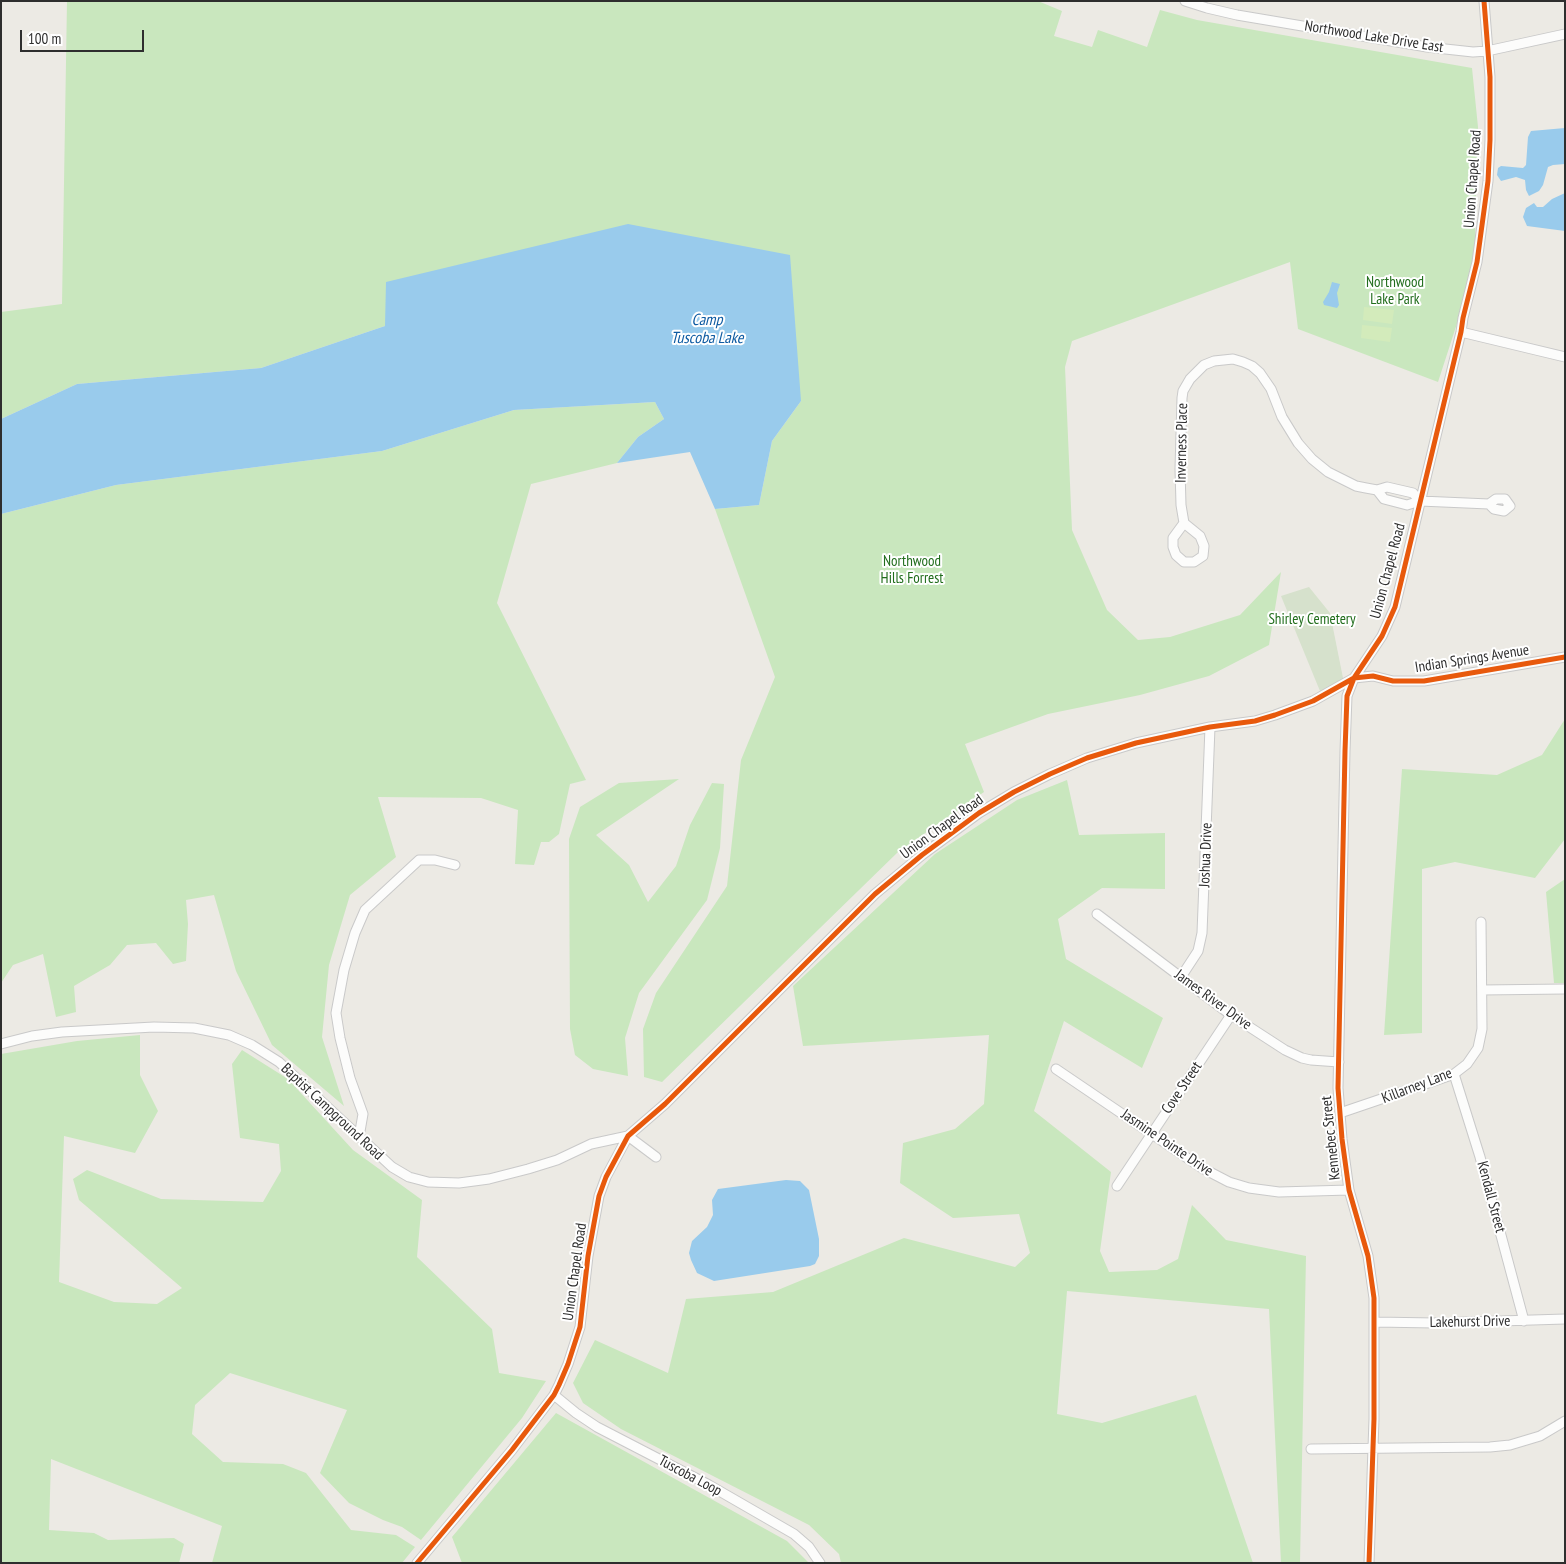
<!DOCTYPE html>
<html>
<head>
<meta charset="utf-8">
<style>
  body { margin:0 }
  #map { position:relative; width:1566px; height:1564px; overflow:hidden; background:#eceae4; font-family:"PT Sans Narrow",sans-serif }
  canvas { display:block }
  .frame { position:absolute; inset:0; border:2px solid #2e2e2e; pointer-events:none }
  .scale { position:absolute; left:20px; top:30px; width:124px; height:22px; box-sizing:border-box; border:2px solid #2e2e2e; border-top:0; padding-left:6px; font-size:15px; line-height:18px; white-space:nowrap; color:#2e2e2e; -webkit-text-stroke:4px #fff; paint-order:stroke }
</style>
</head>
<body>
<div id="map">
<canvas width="1566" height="1564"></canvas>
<div class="frame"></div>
<div class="scale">100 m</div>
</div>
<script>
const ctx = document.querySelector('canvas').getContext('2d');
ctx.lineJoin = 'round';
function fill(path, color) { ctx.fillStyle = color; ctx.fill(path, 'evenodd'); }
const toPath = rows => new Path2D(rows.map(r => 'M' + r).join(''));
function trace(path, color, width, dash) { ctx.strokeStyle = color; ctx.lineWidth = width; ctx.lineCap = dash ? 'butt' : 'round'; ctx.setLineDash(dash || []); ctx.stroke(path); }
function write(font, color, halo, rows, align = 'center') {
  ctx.font = font + ' "PT Sans Narrow",sans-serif'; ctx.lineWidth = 4; ctx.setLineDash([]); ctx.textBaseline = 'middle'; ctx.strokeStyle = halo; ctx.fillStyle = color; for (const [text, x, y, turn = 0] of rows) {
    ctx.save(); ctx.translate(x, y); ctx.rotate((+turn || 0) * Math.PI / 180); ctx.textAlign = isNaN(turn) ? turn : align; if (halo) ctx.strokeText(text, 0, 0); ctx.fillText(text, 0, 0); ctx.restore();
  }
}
fill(toPath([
  [67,1,1038,1,1062,11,1054,36,1092,47,1098,30,1147,47,1160,10,1197,20,1472,68,1478,127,1475,225,1477,262,1438,382,1298,329,1290,262,1072,341,1065,367,1072,530,1107,610,1138,640,1170,637,1240,615,1281,572,1269,645,1209,676,1140,695,1048,714,965,744,984,792,898,852,662,1082,644,1077,643,1029,656,993,727,886,741,760,775,677,715,509,759,505,772,441,801,401,385,326,261,368,77,384,1,419,1,312,62,304],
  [655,402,664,419,638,437,617,463,531,484,497,603,586,780,570,784,559,834,549,842,541,842,534,865,515,864,518,810,481,798,378,797,396,857,350,895,329,965,322,1037,344,1106,272,1045,236,971,214,895,186,900,188,924,186,961,173,964,156,943,127,945,110,965,74,986,76,1012,56,1017,43,954,13,965,1,983,1,514,116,485,382,451,514,410],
  [1565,719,1565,839,1535,878,1455,862,1422,869,1422,1033,1384,1035,1402,769,1497,775,1542,755],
  [679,779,596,835,629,865,648,902,676,866,690,825,712,783,724,784,720,848,707,900,639,993,625,1038,628,1076,593,1069,575,1055,570,1029,569,839,580,807,619,783],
  [1067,780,1079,835,1165,833,1165,889,1102,888,1058,919,1066,959,1163,1018,1142,1068,1064,1021,1034,1111,1111,1172,1100,1251,1109,1272,1157,1270,1178,1259,1192,1205,1226,1240,1306,1256,1300,1563,1281,1563,1269,1309,1067,1291,1057,1414,1102,1423,1196,1395,1253,1563,841,1563,839,1554,809,1525,621,1429,583,1403,573,1383,595,1340,668,1373,686,1299,773,1292,904,1238,1015,1267,1030,1253,1019,1214,953,1218,900,1183,903,1143,955,1129,984,1104,989,1035,803,1046,793,986,935,854,1017,800],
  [1565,879,1565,983,1554,983,1546,892],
  [140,1035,140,1075,158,1111,135,1153,64,1136,59,1282,114,1302,157,1304,182,1288,79,1200,73,1179,87,1170,161,1199,263,1202,281,1171,279,1144,240,1138,232,1064,242,1050,288,1079,353,1150,422,1200,417,1257,492,1329,499,1373,546,1381,522,1418,421,1540,402,1527,383,1520,349,1503,320,1473,347,1410,230,1373,195,1405,192,1434,223,1462,283,1464,306,1473,351,1530,396,1535,415,1547,402,1563,212,1563,222,1526,51,1459,49,1530,94,1533,108,1540,174,1538,184,1544,179,1563,1,1563,1,1054,77,1041],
  [556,1413,787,1541,809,1563,462,1563,452,1537]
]), '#c9e7be');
fill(toPath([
  [1309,587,1330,613,1344,683,1322,696,1281,596]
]), '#d6e1cc');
fill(toPath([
  [1364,307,1394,310,1392,324,1363,320],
  [1362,325,1392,328,1390,342,1361,338]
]), '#d3ebbb');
fill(toPath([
  [1565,128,1565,164,1553,165,1548,167,1543,185,1539,191,1529,196,1526,190,1525,180,1516,177,1501,181,1497,175,1498,168,1501,166,1523,168,1526,165,1528,137,1531,131],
  [1565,193,1565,231,1527,226,1523,217,1526,208,1534,203,1537,207,1543,207,1552,199],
  [628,224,790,255,801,401,772,441,759,505,715,509,690,452,617,463,638,437,664,419,655,402,514,410,382,451,116,485,1,514,1,419,77,384,261,368,385,326,386,282],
  [1332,282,1340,284,1337,293,1339,305,1337,308,1324,305,1323,302,1329,292],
  [786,1180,800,1181,809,1190,819,1239,819,1256,815,1264,810,1266,714,1281,697,1273,691,1260,689,1253,692,1241,707,1227,713,1215,712,1200,718,1189]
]), '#99cbec');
const minor = toPath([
  [1185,1,1207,8,1237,15,1427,47,1473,52,1487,51,1565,34],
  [1461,332,1565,357],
  [1496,499,1505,499,1510,506,1504,511,1494,509,1489,504,1496,499],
  [1420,501,1489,504],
  [1184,523,1181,505,1180,469,1182,398,1183,391,1190,379,1204,365,1214,361,1233,359,1243,362,1252,366,1260,373,1271,389,1282,417,1298,443,1312,459,1328,472,1356,486,1366,488,1377,490,1387,487,1413,493,1420,501,1407,505,1384,499,1377,490],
  [1184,523,1200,536,1204,546,1203,556,1194,562,1184,562,1176,555,1173,547,1173,538,1184,523],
  [1097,914,1231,1015,1285,1050,1302,1058,1311,1060,1339,1062],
  [1181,977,1198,951,1202,933,1210,727],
  [1482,990,1565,989],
  [1,1044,32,1036,62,1032,154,1027,194,1028,229,1035,252,1045,279,1062,392,1167,409,1177,428,1182,459,1183,489,1179,528,1169,557,1160,591,1144,628,1136,656,1157],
  [1056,1069,1202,1168,1229,1182,1249,1188,1279,1192,1349,1190],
  [1454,1074,1480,1157,1524,1321],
  [1340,1113,1437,1080,1454,1074,1467,1064,1478,1048,1482,1029,1481,922],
  [359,1137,363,1114,350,1078,340,1038,336,1013,344,970,355,933,365,910,419,860,435,860,455,865],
  [1117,1186,1231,1015],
  [1375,1322,1435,1323,1565,1319],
  [554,1395,576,1413,597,1427,709,1485,794,1534,809,1547,820,1563],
  [1311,1449,1490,1447,1510,1445,1540,1436,1565,1421],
  [417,1563,512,1450,554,1395,559,1385,568,1364,580,1327,588,1256,599,1196,606,1177,628,1136,665,1104,875,894,922,855,979,813,1014,792,1050,774,1087,758,1136,743,1210,727,1255,721,1275,715,1313,701,1354,678,1382,636,1395,607,1461,332,1463,318,1477,262,1488,181,1490,140,1490,77,1484,1],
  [1369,1563,1374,1419,1374,1298,1368,1256,1349,1190,1342,1139,1338,1088,1345,751,1347,696,1354,678,1373,676,1393,681,1424,681,1565,657]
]);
trace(minor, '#c9c9c9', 11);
trace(minor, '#fcfcfb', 9);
trace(toPath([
  [417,1563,512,1450,554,1395,559,1385,568,1364,580,1327,588,1256,599,1196,606,1177,628,1136,665,1104,875,894,922,855,979,813,1014,792,1050,774,1087,758,1136,743,1210,727,1255,721,1275,715,1313,701,1354,678,1382,636,1395,607,1461,332,1463,318,1477,262,1488,181,1490,140,1490,77,1484,1],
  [1369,1563,1374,1419,1374,1298,1368,1256,1349,1190,1342,1139,1338,1088,1345,751,1347,696,1354,678,1373,676,1393,681,1424,681,1565,657]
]), '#e8590c', 5);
write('15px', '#2e2e2e', '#fff', [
  ["Northwood Lake Drive East",1374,37,9],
  ["Union Chapel Road",1473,179,-86],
  ["Inverness Place",1182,443,-89],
  ["Union Chapel Road",1388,571,-75],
  ["Indian Springs Avenue",1472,659,-9],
  ["Union Chapel Road",942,827,-36],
  ["Joshua Drive",1206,855,-88],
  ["James River Drive",1213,1000,36],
  ["Killarney Lane",1417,1086,-21],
  ["Cove Street",1182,1088,-56],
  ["Baptist Campground Road",332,1112,43],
  ["Kennebec Street",1331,1138,-96],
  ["Jasmine Pointe Drive",1167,1143,34],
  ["Kendall Street",1491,1197,75],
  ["Union Chapel Road",575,1272,-82],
  ["Lakehurst Drive",1470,1322,-1],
  ["Tuscoba Loop",690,1476,28]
]);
write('15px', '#216d1c', '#fff', [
  ["Northwood",1395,283],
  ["Lake Park",1395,300],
  ["Northwood",912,562],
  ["Hills Forrest",912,579],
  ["Shirley Cemetery",1312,620]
]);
write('italic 16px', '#0e5ba2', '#fff', [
  ["Camp",707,320],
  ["Tuscoba Lake",707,338]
]);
</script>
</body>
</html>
